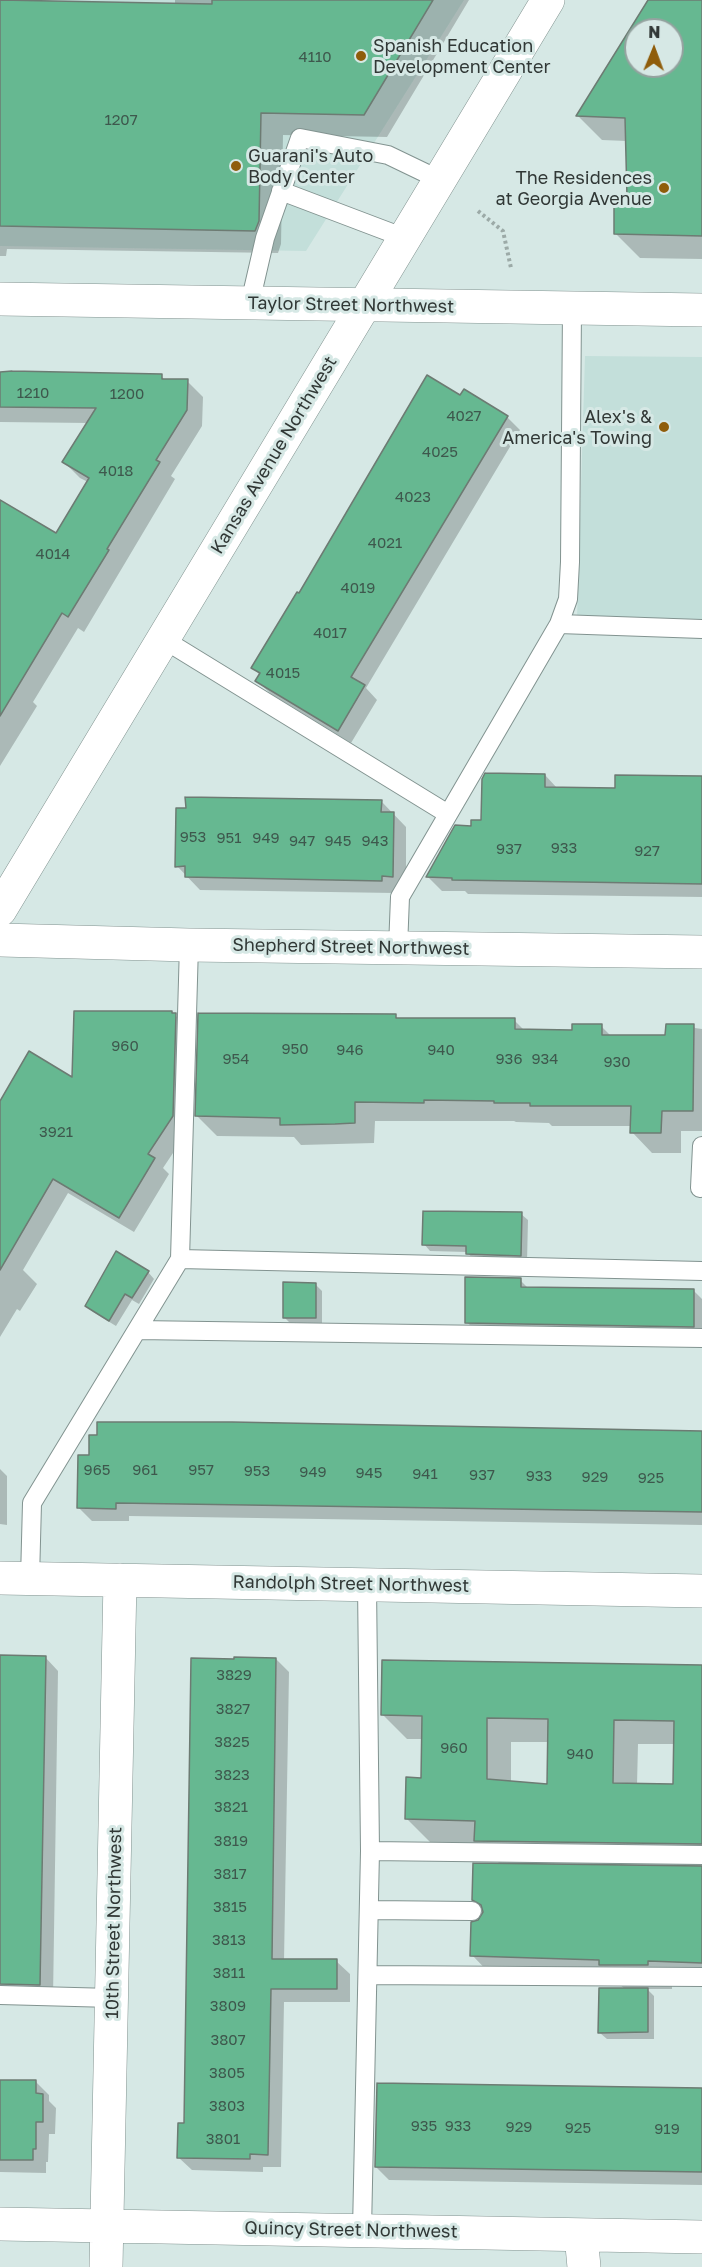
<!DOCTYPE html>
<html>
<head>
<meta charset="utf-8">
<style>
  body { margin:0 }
  #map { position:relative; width:702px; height:2267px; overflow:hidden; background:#d6e8e5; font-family:"Golos Text",sans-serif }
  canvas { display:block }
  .north { position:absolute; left:624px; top:18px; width:60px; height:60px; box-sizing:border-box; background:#d6e8e5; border:2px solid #94a29f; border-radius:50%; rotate:1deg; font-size:16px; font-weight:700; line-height:24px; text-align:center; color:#313836 }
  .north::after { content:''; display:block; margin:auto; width:21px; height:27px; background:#8f5d0b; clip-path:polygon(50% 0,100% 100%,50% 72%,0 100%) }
</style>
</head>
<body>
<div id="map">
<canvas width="702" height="2267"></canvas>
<div class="north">N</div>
</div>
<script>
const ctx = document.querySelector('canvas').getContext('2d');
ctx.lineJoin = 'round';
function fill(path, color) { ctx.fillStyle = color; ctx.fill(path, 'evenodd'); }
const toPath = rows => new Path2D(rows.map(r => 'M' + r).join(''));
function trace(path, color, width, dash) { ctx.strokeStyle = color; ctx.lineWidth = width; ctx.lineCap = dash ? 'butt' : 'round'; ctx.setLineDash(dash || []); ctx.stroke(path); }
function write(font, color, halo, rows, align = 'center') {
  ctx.font = font + ' "Golos Text",sans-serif'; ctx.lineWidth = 6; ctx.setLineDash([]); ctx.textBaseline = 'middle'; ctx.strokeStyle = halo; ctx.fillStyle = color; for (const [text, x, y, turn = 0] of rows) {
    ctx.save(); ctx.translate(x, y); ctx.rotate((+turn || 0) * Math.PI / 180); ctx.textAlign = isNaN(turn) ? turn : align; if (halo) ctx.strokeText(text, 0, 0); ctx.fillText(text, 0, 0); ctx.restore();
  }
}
fill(toPath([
  [0,0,464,0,306,251,0,246],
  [585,356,702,357,702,622,577,618]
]), '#c3dfda');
fill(toPath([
  [0,0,37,0,40,3,175,5,175,0,469,0,387,137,283,135,281,244,278,253,7,249,6,256,0,256],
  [649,0,702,0,702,259,640,258,615,233,628,200,627,141,602,140,578,116],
  [636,30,672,30,672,66,636,66],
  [0,373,161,376,166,381,187,381,203,397,202,426,171,476,175,479,84,632,78,628,33,702,37,706,0,766,0,501,56,535,88,482,80,478,64,462,89,423,0,422],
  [461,397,507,417,520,430,366,688,377,700,351,743,271,694,257,681,260,675,253,668,299,595],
  [545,775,557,788,616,789,702,778,702,897,468,894,465,891,442,891,428,877,472,827],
  [381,801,406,827,406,889,394,893,200,890,177,866],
  [175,1015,190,1030,187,1132,163,1168,169,1174,134,1232,68,1193,23,1270,37,1284,20,1311,17,1309,0,1337,0,1104,74,1080],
  [395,1016,399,1020,514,1020,524,1030,574,1031,601,1026,612,1037,667,1037,693,1026,695,1028,702,1029,702,1131,681,1131,681,1153,652,1153,632,1132,632,1126,552,1126,549,1123,516,1122,514,1121,375,1121,374,1143,301,1145,294,1137,217,1136,197,1116],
  [521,1214,528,1220,527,1262,474,1260,467,1252,430,1251,424,1244],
  [148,1272,154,1279,139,1304,132,1300,116,1326,93,1312,87,1306],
  [520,1280,529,1289,693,1290,702,1299,702,1342,483,1339,467,1322],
  [315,1284,322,1291,322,1324,291,1324,284,1317],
  [702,1433,702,1525,129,1516,129,1521,92,1521,78,1507],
  [0,1469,7,1476,7,1525,0,1524],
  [0,1656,45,1657,58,1671,53,1998,0,1997],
  [276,1659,289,1672,284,1961,336,1961,350,1974,350,2002,284,2002,281,2167,263,2167,263,2172,192,2170,178,2157],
  [702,1667,702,1986,672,1985,672,1989,647,1989,654,1996,654,2039,607,2039,600,2033,625,1989,619,1984,496,1980,472,1955,479,1922,484,1910,474,1899,501,1865,479,1844,431,1843,407,1819,422,1779,423,1739,407,1739,383,1715],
  [511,1742,549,1742,548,1786,511,1782],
  [638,1744,676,1744,675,1786,637,1785],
  [0,2081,36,2082,49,2095,49,2101,56,2108,55,2134,49,2134,48,2162,46,2162,46,2173,0,2172],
  [702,2089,702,2185,389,2180,376,2167]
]), '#0003');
const building = toPath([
  [0,0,212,4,212,0,433,0,364,115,261,113,259,221,255,231,0,226,0,0],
  [648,0,702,0,702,236,614,234,614,198,627,198,625,118,576,116,648,0],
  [636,30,672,30,672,66,636,66,636,30],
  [12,371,162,374,162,379,188,379,187,410,156,460,160,462,107,549,109,550,68,617,62,613,0,716,0,500,56,533,89,478,62,462,96,408,0,407,0,372,12,371],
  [427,375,460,395,464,389,508,416,351,677,365,685,338,731,255,681,260,673,251,668,297,592,299,593,427,375],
  [485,773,545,774,545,787,615,788,615,775,702,776,702,884,452,880,452,878,426,877,455,825,471,826,471,820,481,820,482,779,485,773],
  [185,797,382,800,381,812,394,812,393,877,382,876,382,881,185,877,185,866,175,867,176,808,186,808,185,797],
  [74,1011,172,1011,172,1013,176,1013,173,1116,148,1154,155,1158,119,1218,53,1179,0,1270,0,1101,29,1051,72,1077,74,1011],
  [198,1013,396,1014,396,1018,515,1018,515,1029,572,1030,572,1024,602,1024,602,1035,665,1035,666,1024,694,1024,693,1111,662,1111,661,1133,630,1133,631,1106,530,1106,530,1103,494,1103,494,1101,424,1100,424,1103,355,1102,355,1123,335,1124,280,1125,280,1118,195,1116,198,1013],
  [423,1211,522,1212,521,1256,466,1254,466,1246,422,1245,423,1211],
  [116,1251,149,1271,132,1298,125,1294,109,1321,85,1306,116,1251],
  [465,1277,521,1278,521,1287,694,1289,694,1327,465,1323,465,1277],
  [283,1282,316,1283,316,1318,283,1318,283,1282],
  [97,1422,232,1422,702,1431,702,1512,116,1503,116,1509,77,1508,78,1455,89,1455,89,1435,97,1435,97,1422],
  [0,1655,46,1656,40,1985,0,1984,0,1655],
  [234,1657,276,1658,272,1959,337,1959,337,1989,271,1989,268,2155,250,2154,250,2159,177,2158,178,2123,184,2123,191,1658,234,1659,234,1657],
  [382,1660,702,1665,702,1844,474,1841,475,1821,405,1819,406,1777,421,1778,422,1716,381,1715,382,1660],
  [487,1718,548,1719,547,1784,487,1779,487,1718],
  [614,1720,674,1721,673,1784,613,1783,614,1720],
  [473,1863,702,1866,702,1963,648,1961,648,1965,599,1965,599,1960,470,1956,471,1922,478,1920,483,1912,481,1905,472,1900,473,1863],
  [599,1988,648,1988,648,2032,598,2033,599,1988],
  [0,2080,36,2080,36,2093,43,2094,43,2122,36,2122,36,2149,33,2149,33,2160,0,2160,0,2080],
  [377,2083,702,2088,702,2172,375,2167,377,2083]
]);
fill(building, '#66b891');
trace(building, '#6d7b73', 1.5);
const lane = toPath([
  [281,191,405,238],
  [250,303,265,238,300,138,388,155,440,180],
  [559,624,702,629],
  [163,639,448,814],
  [398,948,400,897,559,624,568,599,570,562,572,308],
  [700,1188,702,1146],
  [180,1259,702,1271],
  [137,1330,702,1338],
  [30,1579,32,1503,180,1259,189,945],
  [370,1851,702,1855],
  [370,1910,472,1911],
  [369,1975,702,1977],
  [0,1995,112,1998],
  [362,2230,370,1851,367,1585]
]);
const street = toPath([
  [0,299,702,310],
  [0,940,189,945,702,952],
  [0,1578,702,1591],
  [0,2224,702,2237],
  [581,2235,584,2267],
  [106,2267,120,1580]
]);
const secondary = toPath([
  [0,910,548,0]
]);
trace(lane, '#829390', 20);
trace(street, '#829390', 34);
trace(secondary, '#829390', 34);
trace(toPath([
  [478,211,503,231,511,268]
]), '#9caaa7', 4, [3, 3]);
trace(lane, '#fff', 18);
trace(street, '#fff', 33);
trace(secondary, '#fff', 33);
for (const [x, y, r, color] of [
  [361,56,6,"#8f5d0b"],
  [236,166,6,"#8f5d0b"],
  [664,188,6,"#8f5d0b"],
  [664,427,6,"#8f5d0b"]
]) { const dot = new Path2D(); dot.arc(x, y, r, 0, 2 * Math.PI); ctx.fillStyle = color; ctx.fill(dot); trace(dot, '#d6e8e5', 2); }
write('15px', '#3e584d', null, [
  ["4110",315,57],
  ["1207",121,120],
  ["1210",33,393],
  ["1200",127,394],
  ["4027",464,416],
  ["4025",440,452],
  ["4018",116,471],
  ["4023",413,497],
  ["4021",385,543],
  ["4014",53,554],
  ["4019",358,588],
  ["4017",330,633],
  ["4015",283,673],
  ["953",193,837],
  ["951",229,838],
  ["949",266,838],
  ["947",302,841],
  ["945",338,841],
  ["943",375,841],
  ["933",564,848],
  ["937",509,849],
  ["927",647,851],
  ["960",125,1046],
  ["950",295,1049],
  ["946",350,1050],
  ["940",441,1050],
  ["954",236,1059],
  ["936",509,1059],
  ["934",545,1059],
  ["930",617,1062],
  ["3921",56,1132],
  ["965",97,1470],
  ["961",145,1470],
  ["957",201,1470],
  ["953",257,1471],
  ["949",313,1472],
  ["945",369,1473],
  ["941",425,1474],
  ["937",482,1475],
  ["933",539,1476],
  ["929",595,1477],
  ["925",651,1478],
  ["3829",234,1675],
  ["3827",233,1709],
  ["3825",232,1742],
  ["960",454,1748],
  ["940",580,1754],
  ["3823",232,1775],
  ["3821",231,1807],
  ["3819",231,1841],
  ["3817",230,1874],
  ["3815",230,1907],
  ["3813",229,1940],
  ["3811",229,1973],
  ["3809",228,2006],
  ["3807",228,2040],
  ["3805",227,2073],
  ["3803",227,2106],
  ["935",424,2126],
  ["933",458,2126],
  ["929",519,2127],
  ["925",578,2128],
  ["919",667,2129],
  ["3801",223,2139]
]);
write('18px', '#313836', '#d6e8e5', [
  ["Spanish Education",373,46],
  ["Development Center",373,67],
  ["Guarani's Auto",248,156],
  ["Body Center",248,177],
  ["The Residences",652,178,"right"],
  ["at Georgia Avenue",652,199,"right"],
  ["Alex's &",652,417,"right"],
  ["America's Towing",652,438,"right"]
], 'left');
write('18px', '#313836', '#d6e8e5', [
  ["Taylor Street Northwest",351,305,1],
  ["Kansas Avenue Northwest",274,455,-59],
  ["Shepherd Street Northwest",351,947,1],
  ["Randolph Street Northwest",351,1584,1],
  ["10th Street Northwest",114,1923,-89],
  ["Quincy Street Northwest",351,2230,1]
]);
</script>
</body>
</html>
